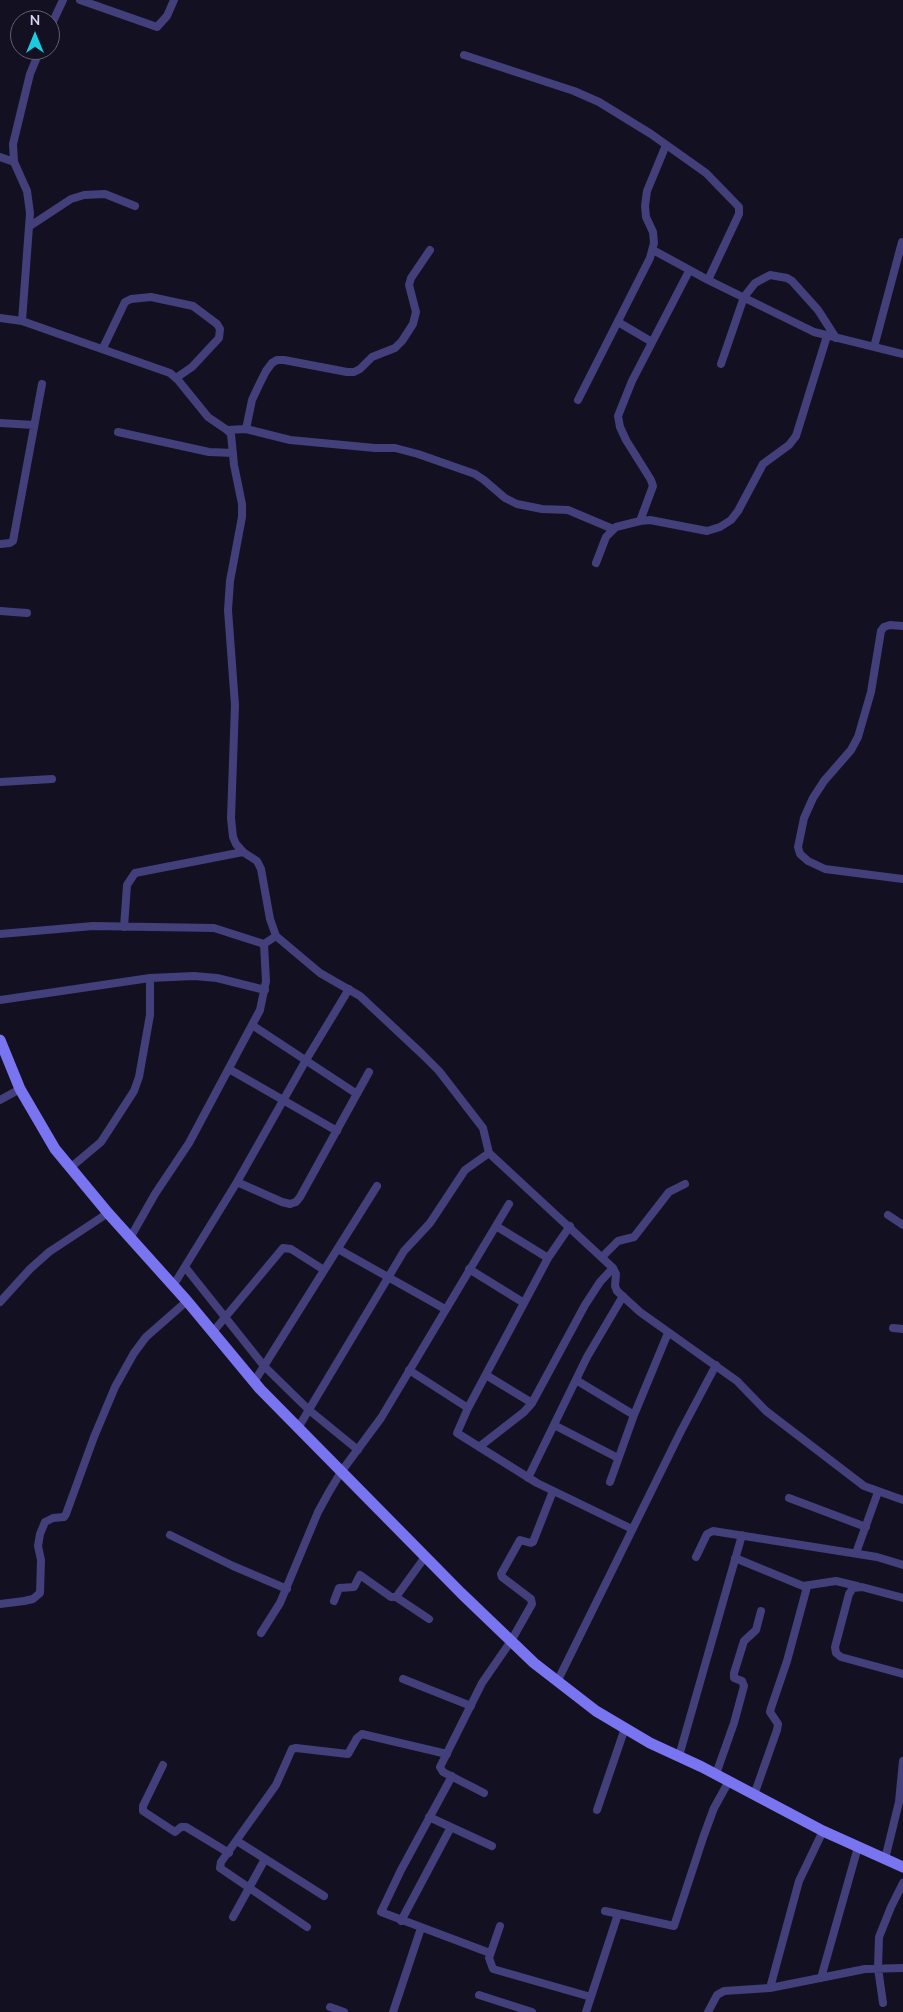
<!DOCTYPE html>
<html>
<head>
<meta charset="utf-8">
<style>
  body { margin:0 }
  #map { position:relative; width:903px; height:2012px; overflow:hidden; background:#131021; font-family:"Nunito Sans",sans-serif }
  canvas { display:block }
  .north { position:absolute; left:10px; top:10px; width:50px; height:50px; box-sizing:border-box; background:#131021; border:1px solid #625e78; border-radius:50%; rotate:0deg; font-size:14px; font-weight:700; line-height:20px; text-align:center; color:#d9d4fa }
  .north::after { content:''; display:block; margin:auto; width:18px; height:22px; background:#18cce2; clip-path:polygon(50% 0,100% 100%,50% 72%,0 100%) }
</style>
</head>
<body>
<div id="map">
<canvas width="903" height="2012"></canvas>
<div class="north">N</div>
</div>
<script>
const ctx = document.querySelector('canvas').getContext('2d');
ctx.lineJoin = 'round';
const toPath = rows => new Path2D(rows.map(r => 'M' + r).join(''));
function trace(path, color, width, dash) { ctx.strokeStyle = color; ctx.lineWidth = width; ctx.lineCap = dash ? 'butt' : 'round'; ctx.setLineDash(dash || []); ctx.stroke(path); }
trace(toPath([
  [80,0,157,27,167,16,174,0],
  [50,28,63,0],
  [464,55,574,91,599,102,651,134,706,173,739,207,739,214,708,280],
  [0,157,14,162],
  [30,226,71,199,84,195,105,194,135,206],
  [653,250,708,280,814,332,903,354],
  [0,318,22,321,170,373,178,380,208,417,227,430,231,434,234,465,242,504,242,517,230,581,228,610,235,705,231,818,233,837,236,844,243,852,257,861,261,869,270,919,276,936,320,973,360,996,422,1054,439,1071,483,1128,489,1153,613,1268,616,1274,615,1286,617,1291,640,1312,737,1381,766,1411,864,1486,903,1500],
  [22,321,30,213,27,191,14,162,13,144,30,74,40,50],
  [618,322,652,342],
  [874,347,902,242],
  [103,348,125,302,131,299,151,297,193,306,217,324,220,329,219,338,192,367,176,378],
  [721,364,744,297,755,283,770,275,787,278,792,281,818,310,836,338],
  [578,400,650,258,654,243,653,232,646,217,645,206,647,191,666,145],
  [0,423,34,425],
  [246,429,252,400,259,385,266,371,272,363,277,360,284,360,347,372,354,372,360,369,372,357,395,348,402,341,413,324,416,312,409,285,411,278,430,250],
  [227,430,246,429,290,440,375,448,395,448,418,454,475,474,484,480,505,498,517,504,542,509,568,510,613,529],
  [118,432,209,452,233,453],
  [640,521,653,486,651,480,626,440,620,427,618,416,632,381,689,271],
  [0,544,10,543,13,541,42,384],
  [596,563,606,537,616,527,640,521,650,520,707,531,720,527,731,520,738,511,763,464,789,445,796,436,827,336],
  [0,611,27,613],
  [903,626,890,625,884,627,881,631,871,692,858,737,851,750,824,781,813,798,804,818,798,847,800,854,808,861,825,869,903,879],
  [0,782,52,779],
  [124,927,127,885,135,873,243,852],
  [0,934,93,926,214,928,264,944],
  [0,1000,150,978,194,976,217,978,265,990],
  [252,1025,357,1094],
  [229,1069,337,1131],
  [0,1100,20,1089],
  [70,1168,101,1142,134,1091,139,1077,150,1015,150,978],
  [237,1182,282,1202,290,1204,296,1202,300,1197,369,1072],
  [888,1215,903,1225],
  [496,1226,548,1258],
  [570,1226,548,1258,468,1408,457,1433,537,1483,632,1529],
  [130,1238,155,1194,189,1143,260,1010,266,981,264,944,276,936],
  [338,1249,445,1309],
  [602,1257,618,1241,634,1237,669,1192,685,1184],
  [185,1267,264,1366,309,1410,358,1450],
  [469,1269,524,1303],
  [173,1286,237,1182,306,1060,349,989],
  [0,1302,30,1269,49,1252,108,1213],
  [893,1328,903,1329],
  [212,1333,283,1248,291,1249,324,1270],
  [409,1370,468,1408],
  [486,1375,532,1403],
  [576,1380,634,1415],
  [254,1382,377,1186],
  [554,1425,618,1458],
  [298,1428,404,1251,430,1223,465,1170,489,1153],
  [479,1447,524,1412,532,1403,585,1305,600,1282,613,1268],
  [528,1478,587,1357,623,1296],
  [610,1482,634,1415,668,1333],
  [789,1498,866,1527],
  [170,1535,233,1566,287,1589],
  [856,1553,878,1492],
  [696,1557,707,1534,713,1531,877,1557,903,1565],
  [735,1558,803,1586,836,1581,857,1586],
  [396,1597,429,1619],
  [903,1598,862,1587,853,1588,849,1594,835,1647,836,1653,841,1657,903,1674],
  [334,1601,339,1588,354,1587,360,1575,391,1597,396,1597,425,1557],
  [0,1604,24,1601,33,1599,40,1593,41,1560,38,1546,40,1534,45,1522,53,1518,64,1517,66,1514,94,1437,115,1387,134,1353,146,1337,187,1301],
  [261,1633,280,1603,318,1512,329,1492,341,1472,381,1418,509,1204],
  [403,1679,471,1706],
  [557,1682,681,1431,716,1365],
  [679,1756,742,1535],
  [163,1765,143,1806,143,1811,175,1832,181,1827,186,1827,229,1853],
  [716,1774,734,1723,744,1686,742,1681,734,1678,734,1673,744,1641,756,1630,761,1611],
  [452,1776,401,1870,381,1912,490,1953],
  [484,1793,443,1772,440,1767,482,1683,511,1641,532,1604,531,1599,502,1577,501,1574,520,1540,531,1543,533,1542,553,1491],
  [754,1795,777,1730,778,1724,770,1712,771,1708,787,1661,807,1587],
  [597,1810,625,1728],
  [429,1817,492,1846],
  [237,1841,324,1896],
  [885,1859,899,1802,903,1761],
  [605,1911,674,1926,704,1835,714,1808,729,1781],
  [233,1917,265,1859],
  [401,1921,451,1827],
  [500,1926,489,1958,493,1969,591,1997],
  [307,1927,220,1868,221,1862,276,1785,292,1749,296,1748,348,1754,357,1738,362,1734,447,1754],
  [821,1978,858,1847],
  [770,1988,799,1881,823,1831],
  [479,1995,532,2012],
  [883,2003,878,1968,879,1937,891,1907,903,1883],
  [330,2007,344,2012],
  [393,2012,421,1928],
  [586,2012,618,1914],
  [708,2012,717,1995,724,1991,770,1988,865,1969,903,1968]
]), '#423f7b', 8);
trace(toPath([
  [0,1040,20,1089,55,1149,108,1213,187,1301,260,1389,461,1593,534,1663,596,1711,650,1743,702,1767,823,1831,903,1867]
]), '#7975f1', 11);
</script>
</body>
</html>
